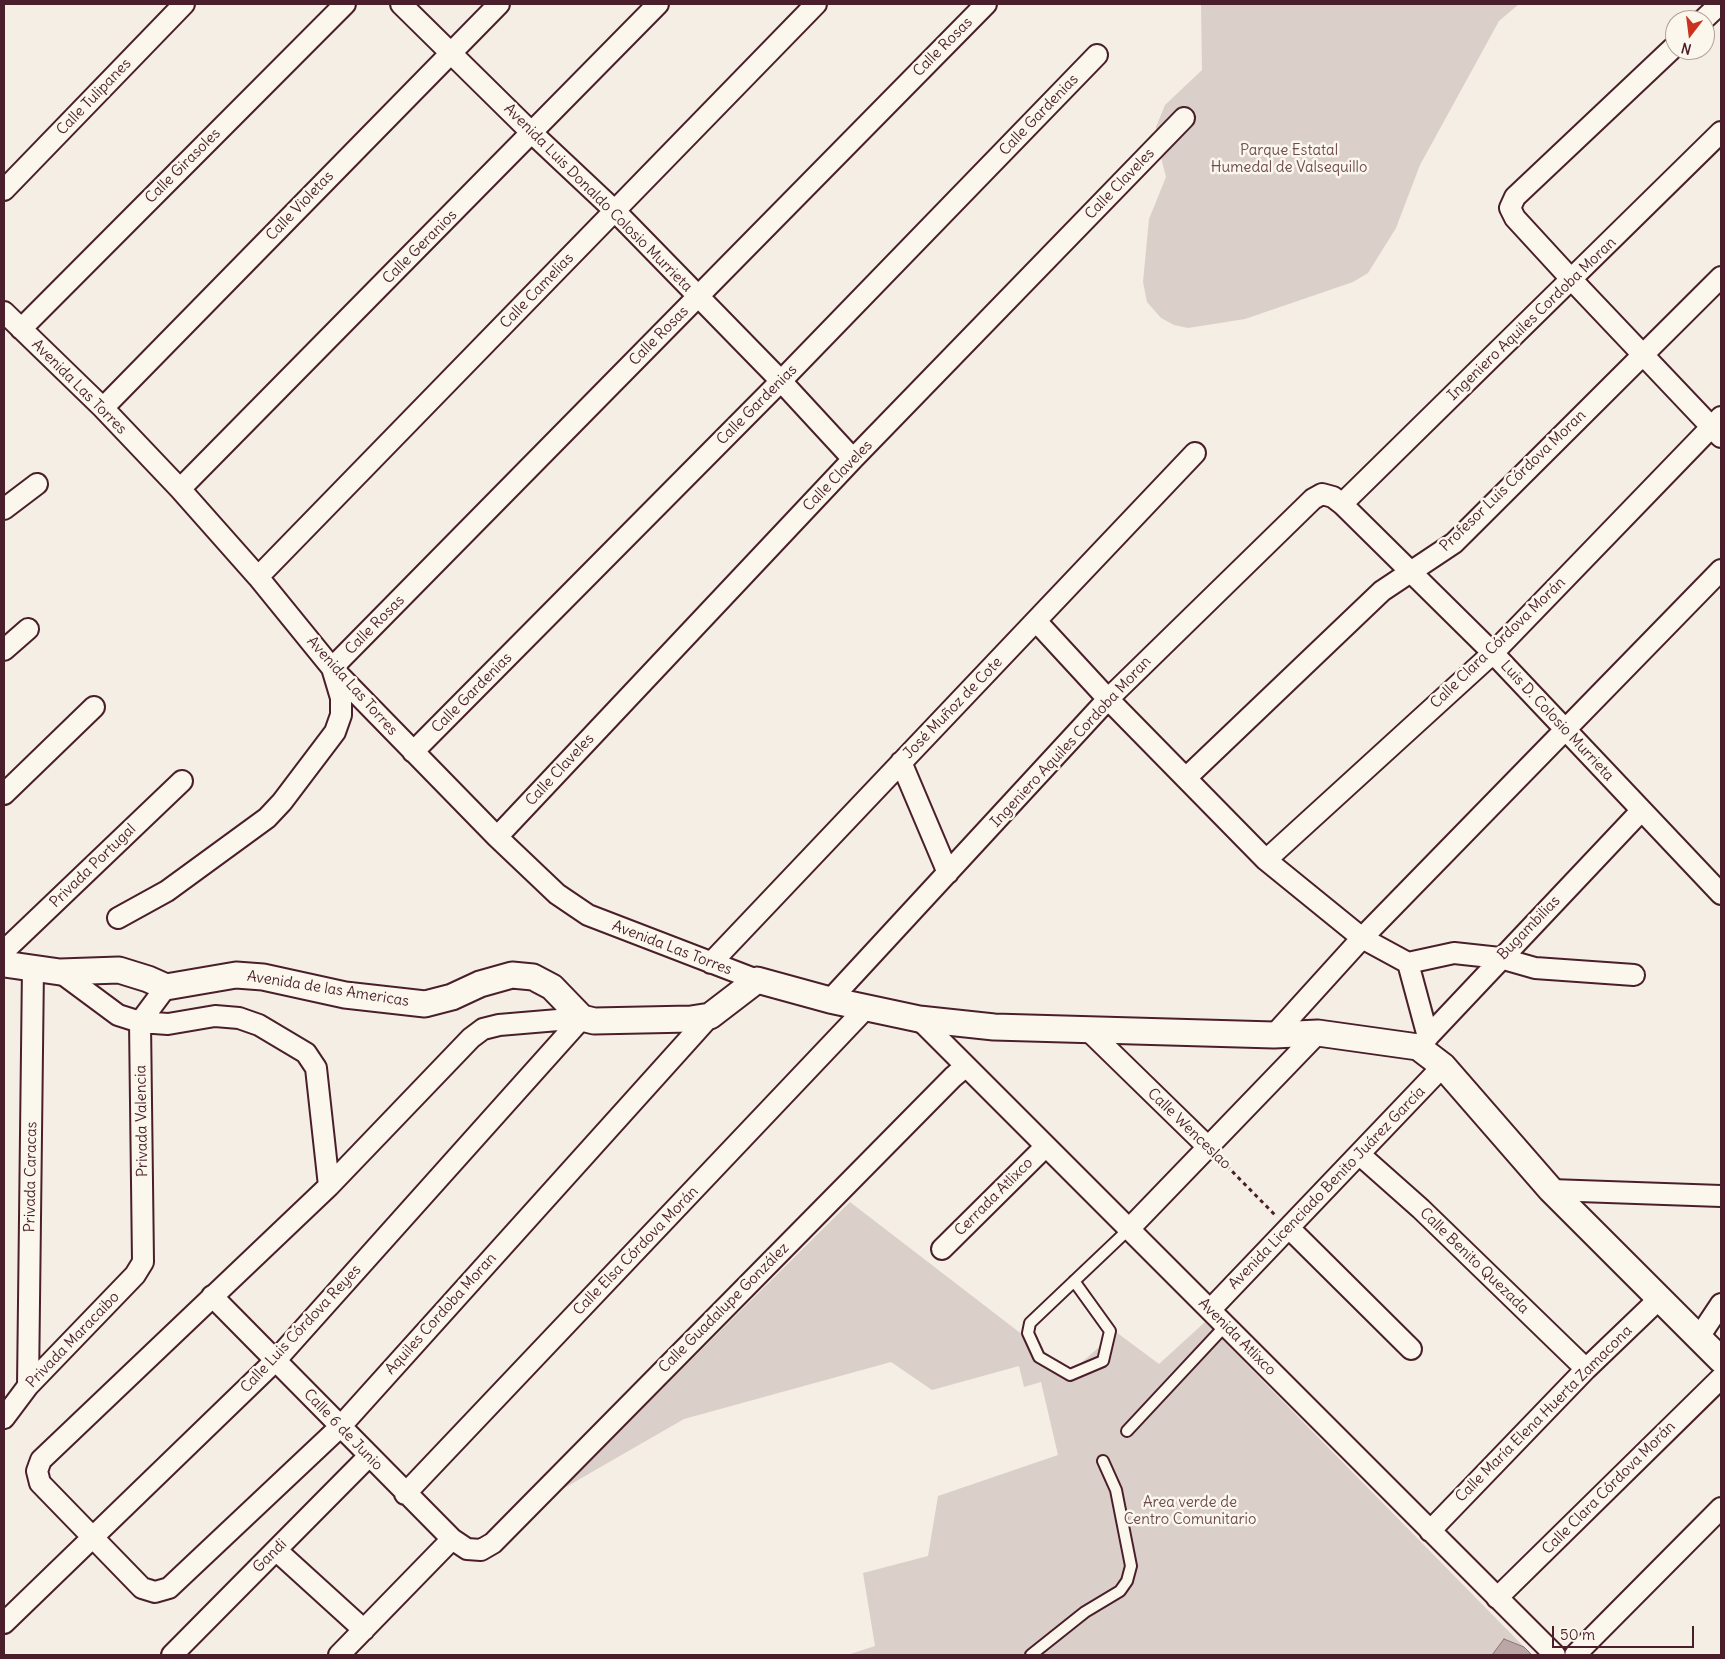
<!DOCTYPE html>
<html>
<head>
<meta charset="utf-8">
<style>
  body { margin:0 }
  #map { position:relative; width:1725px; height:1659px; overflow:hidden; background:#f4eee4; font-family:Delius,sans-serif }
  canvas { display:block }
  .frame { position:absolute; inset:0; border:5px solid #4a1f2b; pointer-events:none }
  .north { position:absolute; left:1665px; top:10px; width:50px; height:50px; box-sizing:border-box; background:#fbf7ec; border:1px solid #b4a19f; border-radius:50%; rotate:195deg; font-size:14px; font-weight:700; line-height:20px; text-align:center; color:#4a1f2b }
  .north::after { content:''; display:block; margin:auto; width:18px; height:22px; background:#c8321e; clip-path:polygon(50% 0,100% 100%,50% 72%,0 100%) }
  .scale { position:absolute; left:1552px; top:1626px; width:142px; height:22px; box-sizing:border-box; border:2px solid #4a1f2b; border-top:0; padding-left:6px; font-size:15px; line-height:18px; white-space:nowrap; color:#4a1f2b; -webkit-text-stroke:4px #fbf7ec; paint-order:stroke }
</style>
</head>
<body>
<div id="map">
<canvas width="1725" height="1659"></canvas>
<div class="frame"></div>
<div class="north">N</div>
<div class="scale">50 m</div>
</div>
<script>
const ctx = document.querySelector('canvas').getContext('2d');
ctx.lineJoin = 'round';
function fill(path, color) { ctx.fillStyle = color; ctx.fill(path, 'evenodd'); }
const toPath = rows => new Path2D(rows.map(r => 'M' + r).join(''));
function trace(path, color, width, dash) { ctx.strokeStyle = color; ctx.lineWidth = width; ctx.lineCap = dash ? 'butt' : 'round'; ctx.setLineDash(dash || []); ctx.stroke(path); }
function write(font, color, halo, rows, align = 'center') {
  ctx.font = font + ' Delius,sans-serif'; ctx.lineWidth = 5; ctx.setLineDash([]); ctx.textBaseline = 'middle'; ctx.strokeStyle = halo; ctx.fillStyle = color; for (const [text, x, y, turn = 0] of rows) {
    ctx.save(); ctx.translate(x, y); ctx.rotate((+turn || 0) * Math.PI / 180); ctx.textAlign = isNaN(turn) ? turn : align; if (halo) ctx.strokeText(text, 0, 0); ctx.fillText(text, 0, 0); ctx.restore();
  }
}
fill(toPath([
  [1201,4,1519,4,1499,21,1420,165,1396,228,1368,273,1353,282,1245,319,1188,328,1174,325,1161,318,1147,302,1143,282,1149,219,1166,177,1157,142,1156,127,1165,105,1202,70],
  [850,1202,1071,1372,1116,1332,1159,1364,1205,1322,1532,1655,847,1655,875,1646,863,1573,928,1556,938,1496,1058,1455,1041,1382,1024,1387,1019,1366,932,1390,891,1362,684,1419,559,1491]
]), '#dbd0c9');
const water = toPath([
  [1504,1639,1524,1647,1532,1655,1492,1655,1504,1639]
]);
fill(water, '#baa7a5');
trace(water, '#8d7174', 1);
const service = toPath([
  [1074,1281,1110,1331,1103,1361,1070,1375,1039,1357,1028,1333,1030,1323,1129,1229],
  [1127,1431,1225,1326],
  [1031,1655,1085,1612,1120,1591,1127,1581,1131,1566,1116,1490,1103,1461]
]);
const minor = toPath([
  [401,4,532,133,615,211,781,381,853,459],
  [1703,20,1720,4],
  [1675,46,1515,197,1510,208,1515,218,1572,280,1721,437],
  [4,190,184,4],
  [4,312,103,408,180,489,258,577,332,668,497,837,557,894,588,915,757,980],
  [21,329,345,4],
  [103,408,499,4],
  [180,489,658,4],
  [1342,504,1721,132],
  [4,509,37,484],
  [258,577,816,4],
  [1036,621,1108,699,1266,860,1362,938,1408,963,1428,1037],
  [4,650,28,629],
  [413,752,781,381,1097,55],
  [901,762,948,873],
  [1187,777,1382,591,1454,543,1721,277],
  [4,794,94,707],
  [497,837,853,459,1184,118],
  [1266,860,1493,653,1721,417],
  [118,918,167,891,267,818,282,802,335,732,341,715,341,698,332,668,986,4],
  [4,951,182,781],
  [711,963,1195,453],
  [1408,963,1454,953,1500,958,1535,968,1634,975],
  [60,972,118,1015,140,1022,168,1024,215,1016,239,1018,259,1025,306,1053,316,1068,329,1186],
  [830,1000,1108,699,1313,499,1322,494,1333,497,1342,504,1493,653,1721,894],
  [582,1018,499,1025,483,1029,471,1038,329,1186,41,1460,37,1471,40,1483,142,1588,155,1592,169,1588,340,1427,710,1016],
  [919,1019,1555,1655],
  [1088,1030,1208,1147],
  [1274,1035,1362,938,1721,570],
  [1421,1044,1641,811],
  [1359,1154,1421,1209,1586,1369],
  [1551,1190,1721,1196],
  [1289,1228,1411,1349],
  [1129,1229,1318,1033],
  [942,1249,1046,1146],
  [212,1296,452,1539,467,1549,481,1550,493,1543,953,1077,966,1066],
  [1210,1310,1443,1066],
  [1699,1337,1721,1304],
  [28,1386,33,967],
  [4,1418,28,1386,135,1275,143,1262,140,1022,166,987],
  [405,1494,866,1008],
  [1430,1531,1586,1369,1659,1299],
  [276,1550,364,1630],
  [1497,1598,1721,1378],
  [4,1623,275,1361,582,1018],
  [172,1655,369,1456],
  [339,1655,452,1539],
  [1575,1655,1721,1508]
]);
const tertiary = toPath([
  [4,964,60,972,119,970,148,979,166,987,236,975,263,977,345,995,425,1004,452,997,480,984,512,975,533,977,552,987,582,1018,594,1021,691,1019,710,1016,757,980,830,1000,919,1019,994,1027,1274,1035,1318,1033,1418,1047,1443,1066,1551,1190,1721,1360]
]);
trace(service, '#4a1f2b', 14);
trace(minor, '#4a1f2b', 24);
trace(tertiary, '#4a1f2b', 29);
trace(toPath([
  [1221,1160,1276,1216]
]), '#4a1f2b', 3, [4, 4]);
trace(service, '#fbf7ec', 10);
trace(minor, '#fbf7ec', 20);
trace(tertiary, '#fbf7ec', 25);
write('15px', '#4a1f2b', '#fbf7ec', [
  ["Calle Rosas",943,47,-45],
  ["Calle Tulipanes",94,97,-46],
  ["Calle Gardenias",1039,115,-46],
  ["Calle Girasoles",183,166,-45],
  ["Calle Claveles",1120,184,-46],
  ["Avenida Luis Donaldo Colosio Murrieta",598,198,45],
  ["Calle Violetas",300,206,-46],
  ["Calle Geranios",420,247,-45],
  ["Calle Camelias",537,291,-46],
  ["Ingeniero Aquiles Cordoba Moran",1532,319,-44],
  ["Calle Rosas",659,336,-45],
  ["Avenida Las Torres",79,387,45],
  ["Calle Gardenias",757,405,-45],
  ["Calle Claveles",838,476,-46],
  ["Profesor Luis Córdova Moran",1513,481,-44],
  ["Calle Rosas",375,625,-45],
  ["Calle Clara Córdova Morán",1498,643,-44],
  ["Avenida Las Torres",352,686,48],
  ["Calle Gardenias",472,693,-45],
  ["José Muñoz de Cote",953,708,-46],
  ["Luis D. Colosio Murrieta",1557,721,47],
  ["Ingeniero Aquiles Cordoba Moran",1071,742,-47],
  ["Calle Claveles",560,770,-47],
  ["Privada Portugal",93,866,-44],
  ["Bugambilias",1529,928,-46],
  ["Avenida Las Torres",672,948,21],
  ["Avenida de las Americas",328,989,9],
  ["Privada Valencia",142,1121,-91],
  ["Calle Wenceslao",1189,1129,44],
  ["Privada Caracas",31,1177,-89],
  ["Avenida Licenciado Benito Juárez García",1327,1188,-46],
  ["Cerrada Atlixco",994,1197,-45],
  ["Calle Elsa Córdova Morán",636,1251,-46],
  ["Calle Benito Quezada",1474,1261,44],
  ["Calle Guadalupe González",724,1308,-45],
  ["Aquiles Cordoba Moran",441,1314,-48],
  ["Calle Luis Córdova Reyes",301,1329,-47],
  ["Avenida Atlixco",1237,1337,45],
  ["Privada Maracaibo",73,1340,-46],
  ["Calle María Elena Huerta Zamacona",1544,1414,-45],
  ["Calle 6 de Junio",343,1430,46],
  ["Calle Clara Córdova Morán",1609,1488,-45],
  ["Gandi",270,1556,-45]
]);
write('15px', '#6e4b52', '#fbf7ec', [
  ["Parque Estatal",1289,151],
  ["Humedal de Valsequillo",1289,168],
  ["Area verde de",1190,1503],
  ["Centro Comunitario",1190,1520]
]);
</script>
</body>
</html>
